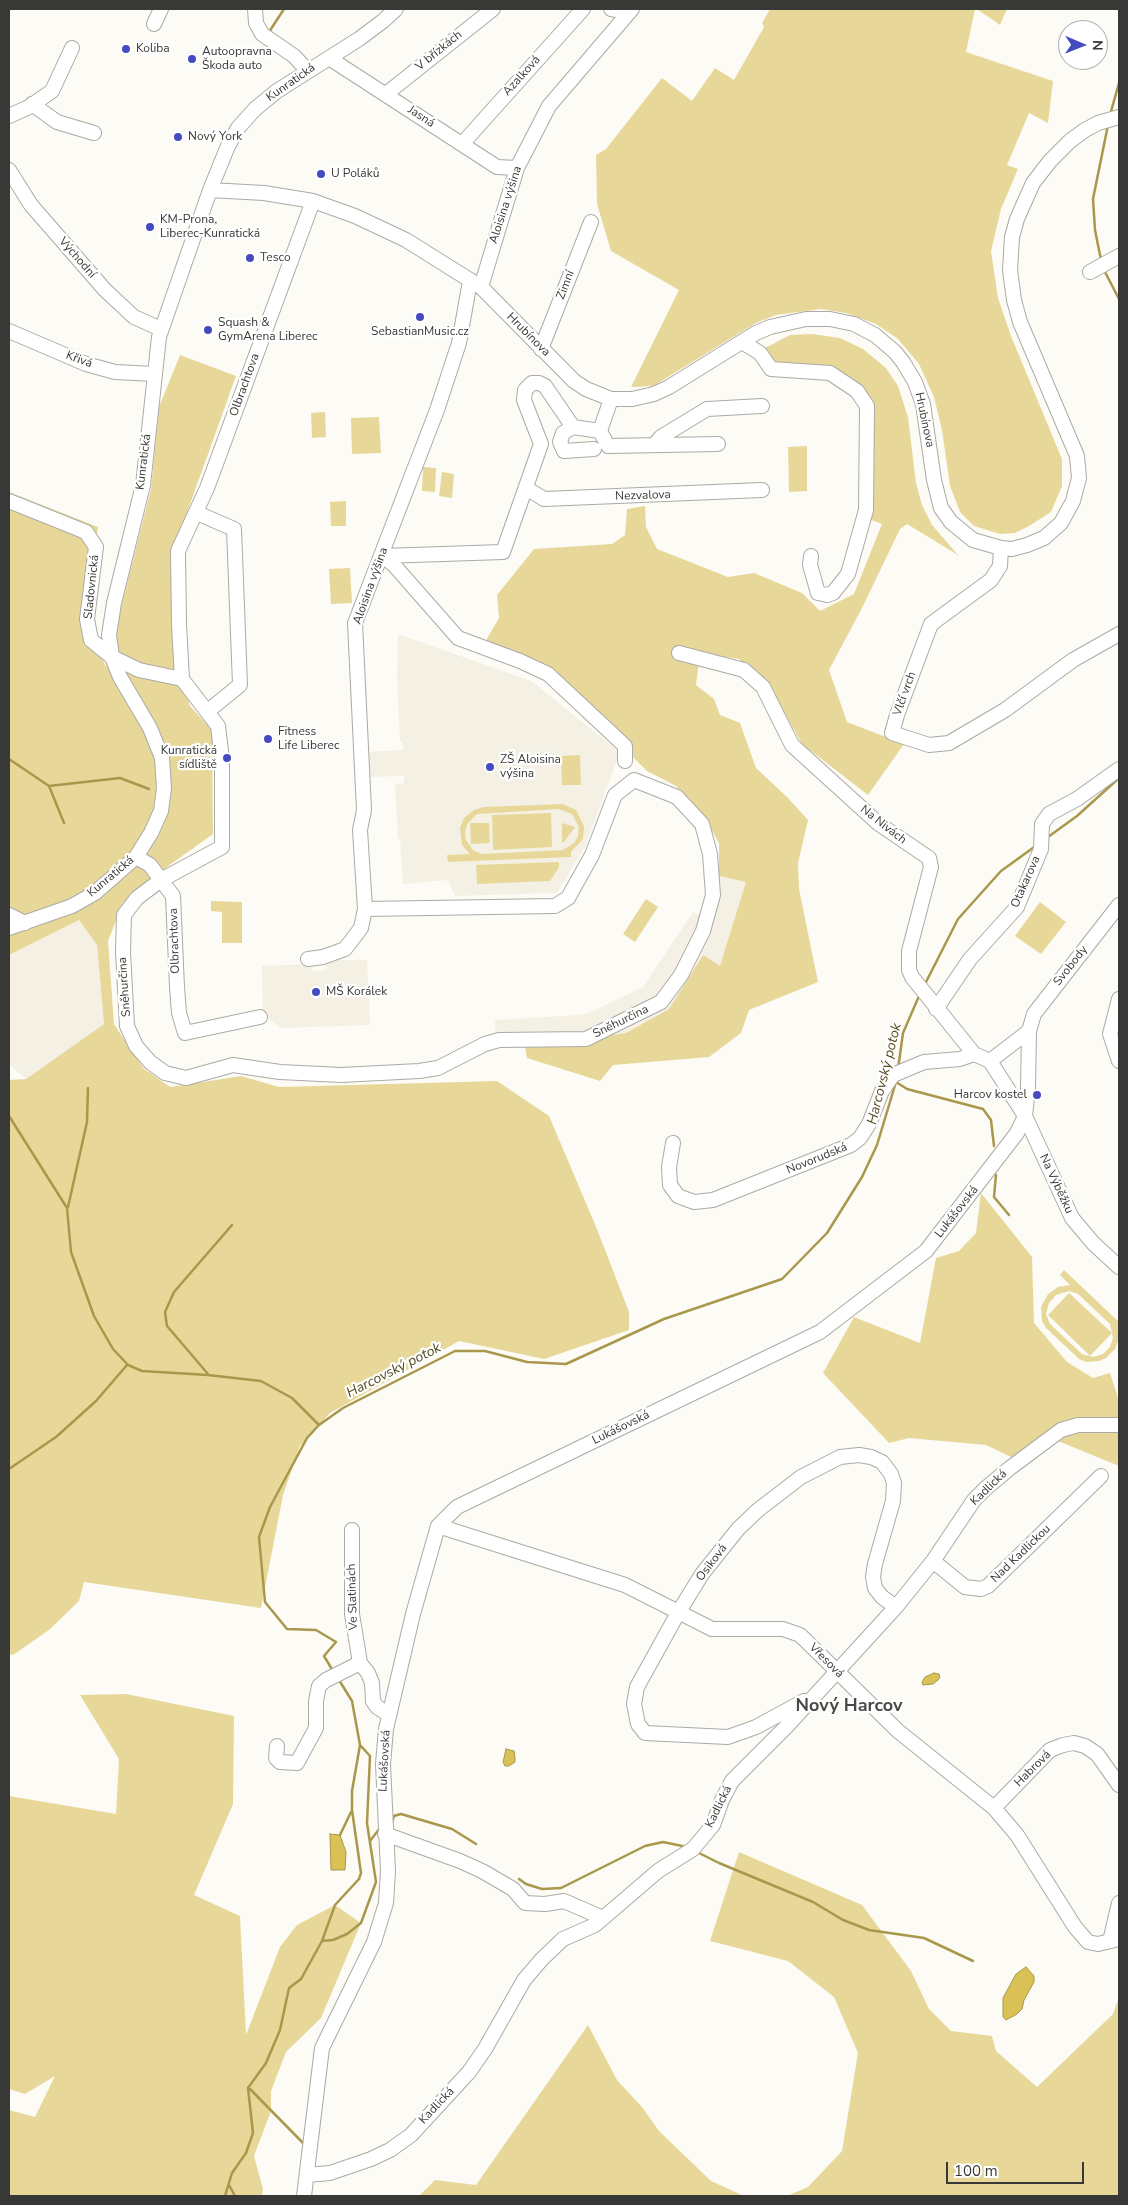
<!DOCTYPE html>
<html>
<head>
<meta charset="utf-8">
<style>
  body { margin:0 }
  #map { position:relative; width:1128px; height:2205px; overflow:hidden; background:#fcfbf5; font-family:"Nunito Sans",sans-serif }
  canvas { display:block }
  .frame { position:absolute; inset:0; border:10px solid #383836; pointer-events:none }
  .north { position:absolute; left:1058px; top:20px; width:50px; height:50px; box-sizing:border-box; background:#fff; border:1px solid #afafaf; border-radius:50%; rotate:91deg; font-size:14px; font-weight:700; line-height:20px; text-align:center; color:#383836 }
  .north::after { content:''; display:block; margin:auto; width:18px; height:22px; background:#444bc0; clip-path:polygon(50% 0,100% 100%,50% 72%,0 100%) }
  .scale { position:absolute; left:946px; top:2162px; width:138px; height:22px; box-sizing:border-box; border:2px solid #383836; border-top:0; padding-left:6px; font-size:15px; line-height:18px; white-space:nowrap; color:#383836; -webkit-text-stroke:4px #fff; paint-order:stroke }
</style>
</head>
<body>
<div id="map">
<canvas width="1128" height="2205"></canvas>
<div class="frame"></div>
<div class="north">N</div>
<div class="scale">100 m</div>
</div>
<script>
const ctx = document.querySelector('canvas').getContext('2d');
ctx.lineJoin = 'round';
function fill(path, color) { ctx.fillStyle = color; ctx.fill(path, 'evenodd'); }
const toPath = rows => new Path2D(rows.map(r => 'M' + r).join(''));
function trace(path, color, width, dash) { ctx.strokeStyle = color; ctx.lineWidth = width; ctx.lineCap = dash ? 'butt' : 'round'; ctx.setLineDash(dash || []); ctx.stroke(path); }
function write(font, color, halo, rows, align = 'center') {
  ctx.font = font + ' "Nunito Sans",sans-serif'; ctx.lineWidth = 4.5; ctx.setLineDash([]); ctx.textBaseline = 'middle'; ctx.strokeStyle = halo; ctx.fillStyle = color; for (const [text, x, y, turn = 0] of rows) {
    ctx.save(); ctx.translate(x, y); ctx.rotate((+turn || 0) * Math.PI / 180); ctx.textAlign = isNaN(turn) ? turn : align; if (halo) ctx.strokeText(text, 0, 0); ctx.fillText(text, 0, 0); ctx.restore();
  }
}
fill(toPath([
  [398,634,531,681,620,752,585,847,557,893,455,896,448,880,403,884,400,839,398,839,395,784,404,783,404,776,366,777,365,752,403,750,402,742,400,741,397,675],
  [719,876,747,881,720,967,702,955,670,1009,626,1033,525,1047,496,1047,495,1020,579,1015,589,1013,643,987,693,912,709,921],
  [79,920,97,945,104,1024,26,1079,9,1064,9,955],
  [326,960,367,960,370,1025,280,1028,263,1014,262,966,311,964,312,971,327,970]
]), '#f4f1e4');
fill(toPath([
  [770,9,975,9,966,52,1053,81,1048,123,1029,113,1007,165,1018,169,1001,209,991,251,998,298,1011,336,1062,459,1062,486,1051,512,1029,526,1015,533,1000,534,974,526,960,512,950,486,942,430,934,397,919,364,898,339,876,324,846,313,821,309,776,315,756,323,653,386,631,387,679,290,611,251,597,204,596,155,606,149,662,78,692,101,715,68,734,80,764,27,762,23],
  [977,9,1007,9,1000,25],
  [812,334,840,338,863,349,886,368,898,386,908,417,916,483,922,505,932,525,958,555,907,524,900,529,862,608,829,670,847,722,904,744,868,795,802,744,768,684,739,659,700,653,696,685,714,699,720,715,740,723,756,768,787,797,808,820,798,863,799,889,818,982,749,1010,741,1033,709,1057,613,1065,600,1081,527,1058,525,1047,626,1033,669,1009,703,955,720,966,746,882,719,876,719,843,706,820,676,786,647,771,633,757,628,744,553,672,485,642,499,618,497,595,534,549,612,544,625,535,627,509,645,506,646,527,657,549,728,577,754,573,802,593,820,611,854,594,882,524,869,519,859,388,777,366,765,348,790,335],
  [180,355,236,376,171,557,176,659,190,706,212,730,213,834,171,864,123,903,108,941,114,1024,143,1068,170,1087,241,1076,279,1087,497,1081,549,1116,597,1229,629,1312,629,1330,544,1359,459,1341,330,1413,300,1446,283,1495,261,1608,84,1582,79,1601,49,1630,13,1655,9,1654,9,1080,26,1079,104,1024,97,945,79,920,9,955,9,492,98,527,87,619,106,667,151,489,159,407],
  [325,412,326,437,312,438,311,413],
  [379,417,381,453,352,454,351,418],
  [807,446,807,491,789,492,788,447],
  [423,467,436,468,435,492,422,491],
  [442,472,454,474,452,498,439,496],
  [346,501,346,526,331,526,330,502],
  [350,568,352,603,331,604,329,569],
  [580,755,581,785,562,785,561,756],
  [563,804,576,810,584,826,583,839,571,852,571,857,448,862,447,855,470,854,462,845,460,828,464,818,474,810,484,807],
  [559,809,572,814,579,827,578,836,574,843,563,850,481,854,473,850,466,840,465,832,467,824,477,814],
  [551,813,552,847,493,850,492,815],
  [470,823,489,823,490,843,471,844],
  [562,823,575,827,564,842,562,842],
  [559,862,559,867,550,881,477,884,476,865],
  [646,899,658,907,635,942,623,934],
  [211,901,242,902,242,943,222,943,222,912,211,911],
  [1040,902,1066,922,1041,954,1015,936],
  [981,1193,1032,1257,1034,1323,1067,1362,1093,1378,1110,1373,1119,1401,1119,1466,1046,1436,1013,1458,986,1445,909,1438,889,1443,823,1373,854,1317,920,1343,936,1258,959,1251,976,1233],
  [1064,1270,1119,1322,1119,1338,1115,1349,1106,1358,1099,1361,1086,1362,1079,1359,1046,1328,1042,1321,1041,1307,1048,1294,1058,1287,1070,1285,1060,1275],
  [1069,1291,1078,1294,1110,1324,1113,1338,1110,1347,1103,1354,1093,1357,1082,1354,1050,1324,1046,1314,1049,1303,1056,1295],
  [1069,1293,1112,1333,1090,1356,1048,1315],
  [126,1694,234,1716,233,1804,194,1895,240,1916,246,2035,280,1947,297,1925,335,1905,361,1923,321,2018,286,2052,271,2091,271,2111,254,2156,263,2189,262,2196,9,2196,9,2110,35,2117,55,2076,25,2094,9,2089,9,1796,116,1814,119,1759,80,1695],
  [739,1852,862,1905,911,1971,929,2009,951,2031,992,2036,996,2051,1037,2087,1113,2014,1119,1997,1119,2196,787,2196,808,2187,842,2151,858,2053,834,1997,788,1961,710,1941],
  [588,2025,617,2080,642,2107,659,2131,711,2181,744,2196,419,2196,435,2180,476,2185]
]), '#e7d89a');
const water = toPath([
  [934,1673,939,1674,940,1677,938,1680,933,1684,923,1685,922,1682,925,1677,934,1673],
  [506,1749,514,1751,515,1757,515,1762,509,1766,505,1766,503,1762,506,1749],
  [330,1834,340,1835,346,1852,345,1870,331,1870,330,1834],
  [1026,1967,1034,1976,1034,1982,1024,2000,1022,2009,1017,2014,1006,2020,1003,2017,1003,1998,1016,1974,1026,1967]
]);
fill(water, '#dac155');
trace(water, '#a9984c', 1);
trace(toPath([
  [269,32,284,9],
  [1110,115,1119,83],
  [1101,260,1095,230,1093,199,1108,125],
  [1104,270,1119,299],
  [9,759,49,786,120,778,149,789],
  [49,786,64,823],
  [1048,837,1077,816,1119,778],
  [925,984,958,919,1001,871,1037,845],
  [898,1069,903,1033,919,996],
  [896,1082,907,1089,983,1109,991,1120,994,1146],
  [9,1116,67,1208,71,1252,94,1316,113,1349,128,1365,142,1371,208,1375,261,1381,292,1398,319,1425],
  [996,1175,994,1197,1009,1215],
  [68,1207,87,1122,88,1088],
  [208,1374,167,1326,165,1312,174,1292,232,1225],
  [9,1469,56,1437,96,1401,127,1365],
  [333,1671,324,1656,336,1642,316,1630,287,1629,265,1602,259,1537,270,1507,307,1438,319,1425,343,1408,455,1351,485,1351,527,1362,566,1364,664,1319,782,1279,827,1233,862,1177,877,1145,896,1082],
  [392,1823,394,1816,401,1814,452,1829,476,1844],
  [340,1835,351,1812],
  [370,1841,380,1828],
  [697,1852,719,1863,813,1902,843,1920,869,1930,924,1938,973,1961],
  [519,1879,526,1884,542,1889,561,1888,645,1846,663,1842,687,1847],
  [322,1941,335,1905,359,1879,361,1873,352,1810,352,1791,360,1745],
  [250,2089,304,2144],
  [229,2185,235,2196],
  [225,2196,232,2173,246,2153,253,2133,248,2088,266,2063,280,2030,289,1988,301,1979,322,1941,333,1940,347,1934,361,1923,376,1882,367,1823,370,1756,360,1745,352,1701,339,1680]
]), '#a9984c', 2.5);
const minor = toPath([
  [255,9,256,23,262,34,294,56,308,71],
  [611,9,629,12],
  [154,24,161,9],
  [329,58,497,167,517,168],
  [386,94,493,9],
  [32,104,57,122,94,133],
  [9,116,29,107,52,91,72,48],
  [462,144,583,9],
  [9,170,31,205,105,290,134,317,161,329],
  [210,190,264,193,313,201,355,216,406,240,481,287,574,381,586,389,611,399,632,399,654,394,669,387,756,333,770,327,806,319,830,319,854,324,875,335,895,352,903,362,915,382,923,404,934,480,941,508,951,522,973,540,1001,548,1012,549,1027,545,1044,538,1061,523,1073,501,1079,478,1077,456,1020,322,1014,300,1010,270,1012,237,1017,219,1033,183,1050,161,1070,141,1085,130,1098,123,1119,117],
  [313,201,207,488,178,551,179,624,182,679,218,726,222,759,222,847,161,880,137,898,124,915,123,952,127,1026,136,1046,150,1062,165,1073,186,1078,233,1065,280,1072,341,1075,419,1071,438,1068,485,1044,499,1040,586,1039,661,1002,681,975,703,931,713,895,710,854,702,824,677,797,634,780,615,795,592,855,568,898,555,906,365,909],
  [1090,272,1119,256],
  [481,287,517,168,549,106,632,9],
  [9,331,86,364,115,372,154,374],
  [742,342,760,353,771,369,830,373,857,391,867,406,866,510,848,574,833,593,827,595,818,593,810,565,811,556],
  [541,349,591,222],
  [611,399,600,431,608,446,718,444],
  [654,445,661,437,707,409,762,406],
  [594,449,564,451,560,442,563,433,573,427,600,431],
  [526,488,544,499,762,490],
  [9,501,86,532,96,547,87,619,91,640,112,657,139,670,182,679],
  [197,513,234,529,240,685,208,711],
  [1001,548,1000,566,991,580,931,624,897,715,892,733,929,745,949,743,1005,710,1073,660,1119,634],
  [382,556,503,552,541,444,524,400,525,390,532,383,539,383,545,386,573,427],
  [382,556,393,564,458,638,520,661,548,674,625,746,625,761],
  [679,653,744,670,763,687,792,745,879,824,929,858,931,867,909,951,909,970,912,977,974,1054,990,1061,1025,1116,1072,1218,1093,1243,1119,1267],
  [136,857,150,865,173,896,177,987,179,1013,185,1033,260,1017],
  [9,915,25,923],
  [9,928,72,906,95,893,136,857,151,833,161,811,164,788,162,758,150,728,120,677,112,657,109,635,114,603,143,485,159,337,210,190,228,146,238,128,255,109,277,91,359,39,383,21,396,9],
  [308,959,323,957,345,949,361,928,365,909,360,830,364,810,355,623,437,410,459,343,470,281],
  [1119,999,1110,1034,1119,1061],
  [936,1009,970,959,1017,907,1041,849,1042,824,1049,814,1077,799,1119,769],
  [990,1061,1029,1031],
  [673,1143,669,1167,670,1185,678,1196,694,1202,713,1200,851,1145,860,1138,869,1124,882,1091,893,1075,924,1062,960,1059,974,1054],
  [438,1526,625,1585,712,1629,783,1629,800,1635,898,1731,994,1808,1017,1835,1075,1927,1088,1942,1098,1944,1119,1939],
  [352,1530,352,1614,360,1663,368,1673,372,1683,373,1701,377,1707,388,1714],
  [933,1561,965,1587,981,1589,988,1586,1101,1476],
  [804,1701,756,1727,728,1737,645,1733,638,1724,634,1704,637,1687,678,1613,702,1574,738,1529,758,1510,801,1477,840,1457,859,1455,871,1457,882,1462,891,1474,894,1483,893,1501,875,1564,873,1577,875,1588,882,1597,896,1607],
  [277,1746,276,1758,280,1762,297,1763,316,1728,316,1701,319,1686,326,1680,360,1663],
  [994,1808,1050,1750,1063,1745,1074,1743,1085,1746,1097,1754,1119,1785],
  [385,1834,460,1861,482,1871,513,1889,525,1903,545,1904,564,1901,603,1918],
  [1110,1941,1119,1903],
  [307,2175,330,2173,371,2159,390,2150,411,2135,469,2072,485,2049,524,1980,542,1959,563,1939,595,1925,658,1871,693,1849,713,1825,722,1800,732,1781,787,1726,896,1607,933,1561,974,1500,986,1488,1010,1468,1061,1430,1078,1425,1119,1425],
  [304,2196,322,2048,374,1942,386,1903,388,1871,383,1764,386,1729,413,1614,438,1526,457,1507,820,1332,926,1251,1017,1133,1025,1116,1028,1088,1029,1031,1034,1014,1119,905]
]);
trace(minor, '#abaaa5', 16);
trace(minor, '#fff', 14);
for (const [x, y, r, color] of [
  [126,49,5,"#444bc0"],
  [192,59,5,"#444bc0"],
  [178,137,5,"#444bc0"],
  [321,174,5,"#444bc0"],
  [150,227,5,"#444bc0"],
  [250,258,5,"#444bc0"],
  [420,317,5,"#444bc0"],
  [208,330,5,"#444bc0"],
  [268,739,5,"#444bc0"],
  [227,758,5,"#444bc0"],
  [490,767,5,"#444bc0"],
  [316,992,5,"#444bc0"],
  [1037,1095,5,"#444bc0"]
]) { const dot = new Path2D(); dot.arc(x, y, r, 0, 2 * Math.PI); ctx.fillStyle = color; ctx.fill(dot); trace(dot, '#fff', 2); }
write('12px', '#383836', '#fff', [
  ["Koliba",136,49],
  ["Autoopravna",202,52],
  ["Škoda auto",202,66],
  ["Nový York",188,137],
  ["U Poláků",331,174],
  ["KM-Prona,",160,220],
  ["Liberec-Kunratická",160,234],
  ["Tesco",260,258],
  ["Squash &",218,323],
  ["GymArena Liberec",218,337],
  ["SebastianMusic.cz",420,332,"center"],
  ["Fitness",278,732],
  ["Life Liberec",278,746],
  ["Kunratická",217,751,"right"],
  ["sídliště",217,765,"right"],
  ["ZŠ Aloisina",500,760],
  ["výšina",500,774],
  ["MŠ Korálek",326,992],
  ["Harcov kostel",1027,1095,"right"]
], 'left');
write('12px', '#383836', '#fff', [
  ["V břízkách",439,51,-39],
  ["Azalková",522,76,-48],
  ["Kunratická",291,83,-35],
  ["Jasná",421,117,33],
  ["Aloisina výšina",506,205,-72],
  ["Východní",77,258,49],
  ["Zimní",566,285,-69],
  ["Hrubínova",528,335,45],
  ["Křivá",79,360,20],
  ["Olbrachtova",245,385,-70],
  ["Hrubínova",924,420,78],
  ["Kunratická",144,462,-83],
  ["Nezvalova",643,496,-2],
  ["Aloisina výšina",371,586,-70],
  ["Sladovnická",92,587,-84],
  ["Vlčí vrch",905,694,-70],
  ["Na Nivách",883,825,38],
  ["Kunratická",111,877,-40],
  ["Otakarova",1026,882,-66],
  ["Olbrachtova",175,941,-92],
  ["Svobody",1071,966,-52],
  ["Sněhurčina",125,987,-94],
  ["Sněhurčina",621,1022,-26],
  ["Novorudská",817,1159,-22],
  ["Na Výběžku",1056,1184,65],
  ["Lukášovská",957,1212,-52],
  ["Lukášovská",621,1428,-26],
  ["Kadlická",989,1488,-44],
  ["Nad Kadlickou",1021,1554,-44],
  ["Osiková",712,1563,-53],
  ["Ve Slatinách",353,1597,-92],
  ["Vřesová",826,1661,45],
  ["Lukášovská",385,1761,-87],
  ["Habrová",1033,1769,-45],
  ["Kadlická",719,1807,-64],
  ["Kadlická",437,2106,-47]
]);
write('italic 14px', '#564b1f', '#fff', [
  ["Harcovský potok",885,1074,-76],
  ["Harcovský potok",394,1371,-27]
]);
write('bold 18px', '#4a4945', '#fff', [
  ["Nový Harcov",849,1707]
]);
</script>
</body>
</html>
